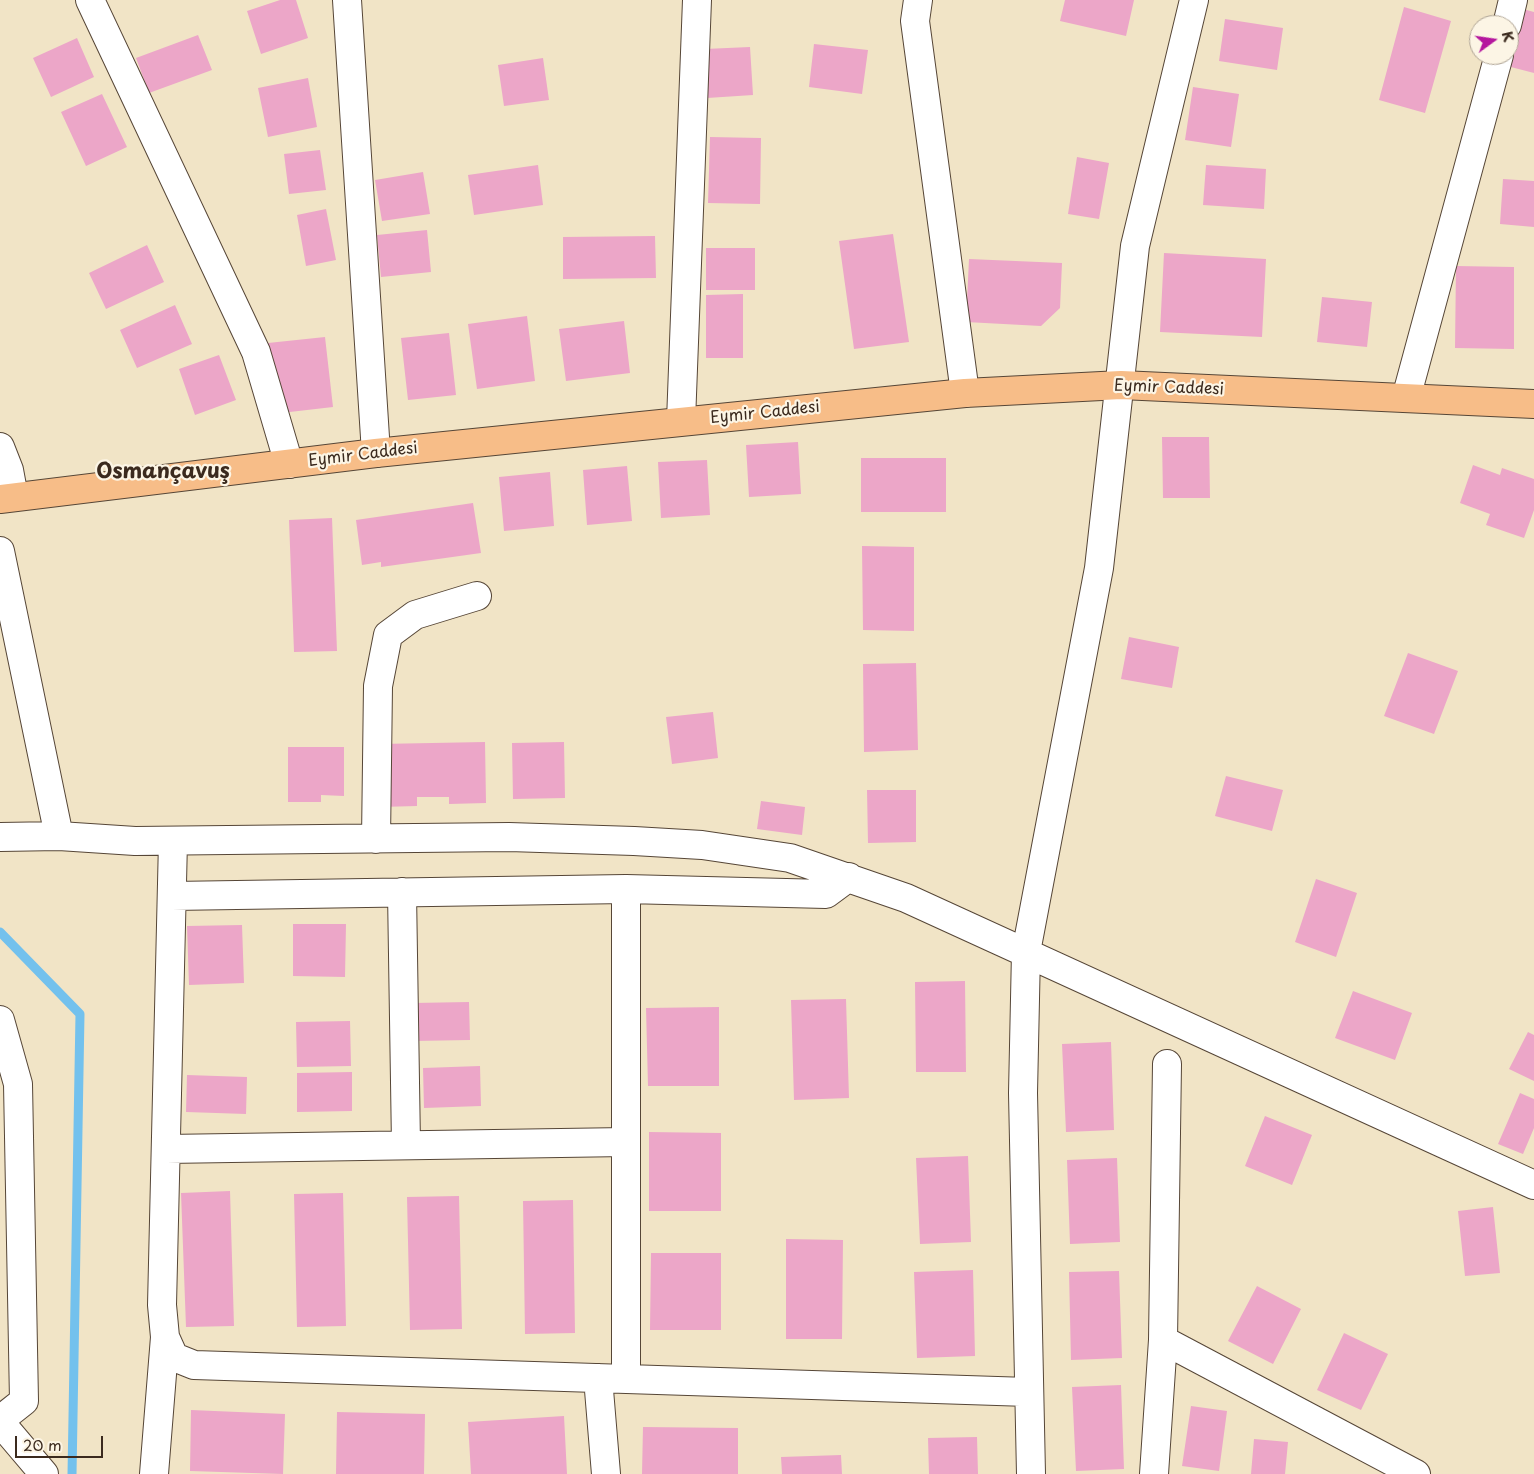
<!DOCTYPE html>
<html>
<head>
<meta charset="utf-8">
<style>
  body { margin:0 }
  #map { position:relative; width:1534px; height:1474px; overflow:hidden; background:#f1e4c6; font-family:"Playpen Sans",sans-serif }
  canvas { display:block }
  .north { position:absolute; left:1469px; top:15px; width:50px; height:50px; box-sizing:border-box; background:#fcf5e5; border:1px solid #afa495; border-radius:50%; rotate:76deg; font-size:14px; font-weight:700; line-height:20px; text-align:center; color:#3b2a1e }
  .north::after { content:''; display:block; margin:auto; width:18px; height:22px; background:#b5179e; clip-path:polygon(50% 0,100% 100%,50% 72%,0 100%) }
  .scale { position:absolute; left:15px; top:1436px; width:88px; height:22px; box-sizing:border-box; border:2px solid #3b2a1e; border-top:0; padding-left:6px; font-size:15px; line-height:18px; white-space:nowrap; color:#3b2a1e; -webkit-text-stroke:4px #fcf5e5; paint-order:stroke }
</style>
</head>
<body>
<div id="map">
<canvas width="1534" height="1474"></canvas>
<div class="north">K</div>
<div class="scale">20 m</div>
</div>
<script>
const ctx = document.querySelector('canvas').getContext('2d');
ctx.lineJoin = 'round';
const toPath = rows => new Path2D(rows.map(r => 'M' + r).join(''));
function trace(path, color, width, dash) { ctx.strokeStyle = color; ctx.lineWidth = width; ctx.lineCap = dash ? 'butt' : 'round'; ctx.setLineDash(dash || []); ctx.stroke(path); }
function fill(path, color) { ctx.fillStyle = color; ctx.fill(path, 'evenodd'); }
function write(font, color, halo, rows, align = 'center') {
  ctx.font = font + ' "Playpen Sans",sans-serif'; ctx.lineWidth = 4.5; ctx.setLineDash([]); ctx.textBaseline = 'middle'; ctx.strokeStyle = halo; ctx.fillStyle = color; for (const [text, x, y, turn = 0] of rows) {
    ctx.save(); ctx.translate(x, y); ctx.rotate((+turn || 0) * Math.PI / 180); ctx.textAlign = isNaN(turn) ? turn : align; if (halo) ctx.strokeText(text, 0, 0); ctx.fillText(text, 0, 0); ctx.restore();
  }
}
trace(toPath([
  [0,932,80,1014,72,1474]
]), '#73c1ed', 9);
fill(toPath([
  [280,0,296,0,308,38,261,54,247,11],
  [1065,0,1134,0,1126,36,1060,21],
  [1404,7,1451,21,1425,113,1379,100],
  [1523,9,1534,12,1534,73,1507,66],
  [1225,19,1283,28,1277,70,1219,61],
  [198,35,212,70,149,93,136,58],
  [77,38,94,77,51,97,33,58],
  [814,44,868,50,862,94,809,87],
  [750,47,753,95,707,98,705,49],
  [543,58,549,100,504,106,498,65],
  [308,78,317,127,268,137,258,88],
  [1193,87,1239,94,1231,147,1185,140],
  [102,94,127,147,86,166,61,112],
  [710,137,761,138,760,204,708,203],
  [320,150,326,190,289,194,284,154],
  [1077,157,1109,163,1099,219,1068,214],
  [538,165,543,205,474,215,468,175],
  [1206,165,1266,169,1264,209,1203,205],
  [423,172,430,214,382,221,375,180],
  [1503,179,1534,181,1534,227,1500,224],
  [326,209,336,260,306,266,297,215],
  [427,230,431,272,381,277,377,235],
  [893,234,909,342,854,349,839,241],
  [655,236,656,278,563,279,563,237],
  [147,245,164,282,106,309,89,273],
  [706,248,755,248,755,290,706,290],
  [1164,253,1266,259,1262,337,1160,332],
  [969,259,1062,263,1060,308,1041,326,966,322],
  [1456,266,1514,267,1514,349,1455,348],
  [743,294,743,358,706,358,706,295],
  [1322,297,1372,302,1367,347,1317,342],
  [175,305,192,344,137,368,120,330],
  [527,316,535,381,477,389,468,324],
  [624,321,630,373,566,381,559,329],
  [449,333,456,395,408,400,401,338],
  [325,337,333,407,281,413,272,380,268,343],
  [219,355,236,400,195,415,179,369],
  [1162,437,1209,437,1210,498,1163,498],
  [798,442,801,494,749,497,746,445],
  [861,458,946,458,946,512,861,512],
  [707,460,710,515,661,518,658,462],
  [1473,465,1500,475,1502,468,1534,479,1534,510,1524,538,1486,525,1490,514,1460,503],
  [627,466,632,521,587,525,583,470],
  [550,472,554,526,504,531,499,477],
  [473,503,481,553,381,567,381,562,362,565,356,520],
  [332,518,337,651,294,652,289,520],
  [862,546,914,547,914,631,863,630],
  [1129,637,1179,647,1172,688,1121,679],
  [1408,653,1458,671,1434,734,1384,716],
  [916,663,918,750,864,752,863,664],
  [713,712,718,758,672,764,666,717],
  [485,742,486,803,449,804,449,797,417,797,417,806,380,807,379,744],
  [564,742,565,798,513,799,512,743],
  [288,747,344,747,344,796,321,795,321,802,288,802],
  [1226,776,1283,790,1272,831,1215,816],
  [867,790,916,790,916,842,868,843],
  [761,801,805,807,802,835,757,829],
  [1316,879,1357,893,1336,957,1295,942],
  [293,924,346,924,345,977,293,976],
  [242,925,244,983,189,985,187,926],
  [965,981,966,1072,916,1072,915,982],
  [1353,991,1412,1013,1395,1060,1335,1038],
  [846,999,849,1098,794,1100,791,1000],
  [469,1002,470,1040,413,1041,413,1003],
  [719,1007,719,1086,648,1086,646,1008],
  [350,1021,351,1066,297,1067,296,1022],
  [1528,1032,1534,1035,1534,1081,1509,1069],
  [1111,1042,1114,1130,1066,1132,1062,1044],
  [480,1066,481,1106,424,1108,423,1068],
  [352,1072,352,1111,297,1112,297,1073],
  [187,1075,247,1077,246,1114,186,1112],
  [1520,1093,1534,1099,1534,1128,1523,1154,1498,1144],
  [1265,1116,1312,1135,1292,1185,1245,1166],
  [649,1132,721,1133,721,1211,649,1211],
  [968,1156,971,1242,920,1244,916,1158],
  [1117,1158,1120,1242,1070,1244,1067,1160],
  [230,1191,234,1326,186,1327,181,1193],
  [343,1193,346,1326,297,1327,294,1194],
  [459,1196,462,1329,410,1330,407,1197],
  [573,1200,575,1333,525,1334,523,1201],
  [1493,1207,1500,1273,1465,1276,1458,1211],
  [786,1239,843,1240,842,1339,786,1339],
  [651,1253,721,1253,721,1330,650,1330],
  [973,1270,975,1356,917,1358,914,1272],
  [1119,1271,1122,1358,1071,1360,1069,1272],
  [1257,1286,1301,1309,1273,1364,1228,1341],
  [1344,1333,1388,1354,1361,1410,1317,1390],
  [1121,1385,1124,1469,1076,1471,1072,1387],
  [1191,1406,1227,1411,1219,1471,1182,1466],
  [191,1410,285,1414,283,1474,190,1471],
  [337,1412,425,1414,424,1474,336,1474],
  [564,1416,567,1474,471,1474,468,1422],
  [643,1427,738,1428,738,1474,642,1474],
  [977,1437,978,1474,929,1474,928,1438],
  [1254,1439,1288,1442,1285,1474,1251,1474],
  [841,1455,842,1474,782,1474,781,1457]
]), '#eca6c8');
const minor = toPath([
  [90,0,256,352,289,464],
  [347,0,376,453],
  [918,0,915,21,965,393],
  [1507,25,1513,0],
  [1406,398,1499,55],
  [681,421,697,0],
  [0,447,9,470,14,497],
  [0,551,59,836],
  [0,837,59,836,135,841,509,837,634,841,702,845,790,858,906,898,1534,1185],
  [376,839,378,686,388,635,415,615,477,596],
  [173,841,162,1305,165,1337,174,1357,194,1365,1028,1392],
  [626,889,626,1379],
  [402,892,406,1145],
  [172,896,626,889,826,894,849,877],
  [0,1020,18,1084,24,1401,0,1420],
  [166,1149,626,1142],
  [1163,1340,1416,1474],
  [598,1378,606,1474],
  [0,1422,44,1474],
  [154,1474,165,1337],
  [1031,1474,1023,1093,1026,952,1099,568,1135,246,1194,0],
  [1154,1474,1163,1340,1167,1064]
]);
const major = toPath([
  [0,499,376,453,965,393,1121,385,1534,404]
]);
trace(minor, '#564637', 30);
trace(major, '#564637', 30);
trace(minor, '#fff', 28);
trace(major, '#f7bd88', 28);
write('16px', '#3b2a1e', '#fcf5e5', [
  ["Eymir Caddesi",1169,388,2],
  ["Eymir Caddesi",765,413,-6],
  ["Eymir Caddesi",363,455,-7]
]);
write('bold 21px', '#3b2a1e', '#fcf5e5', [
  ["Osmançavuş",163,472]
]);
</script>
</body>
</html>
